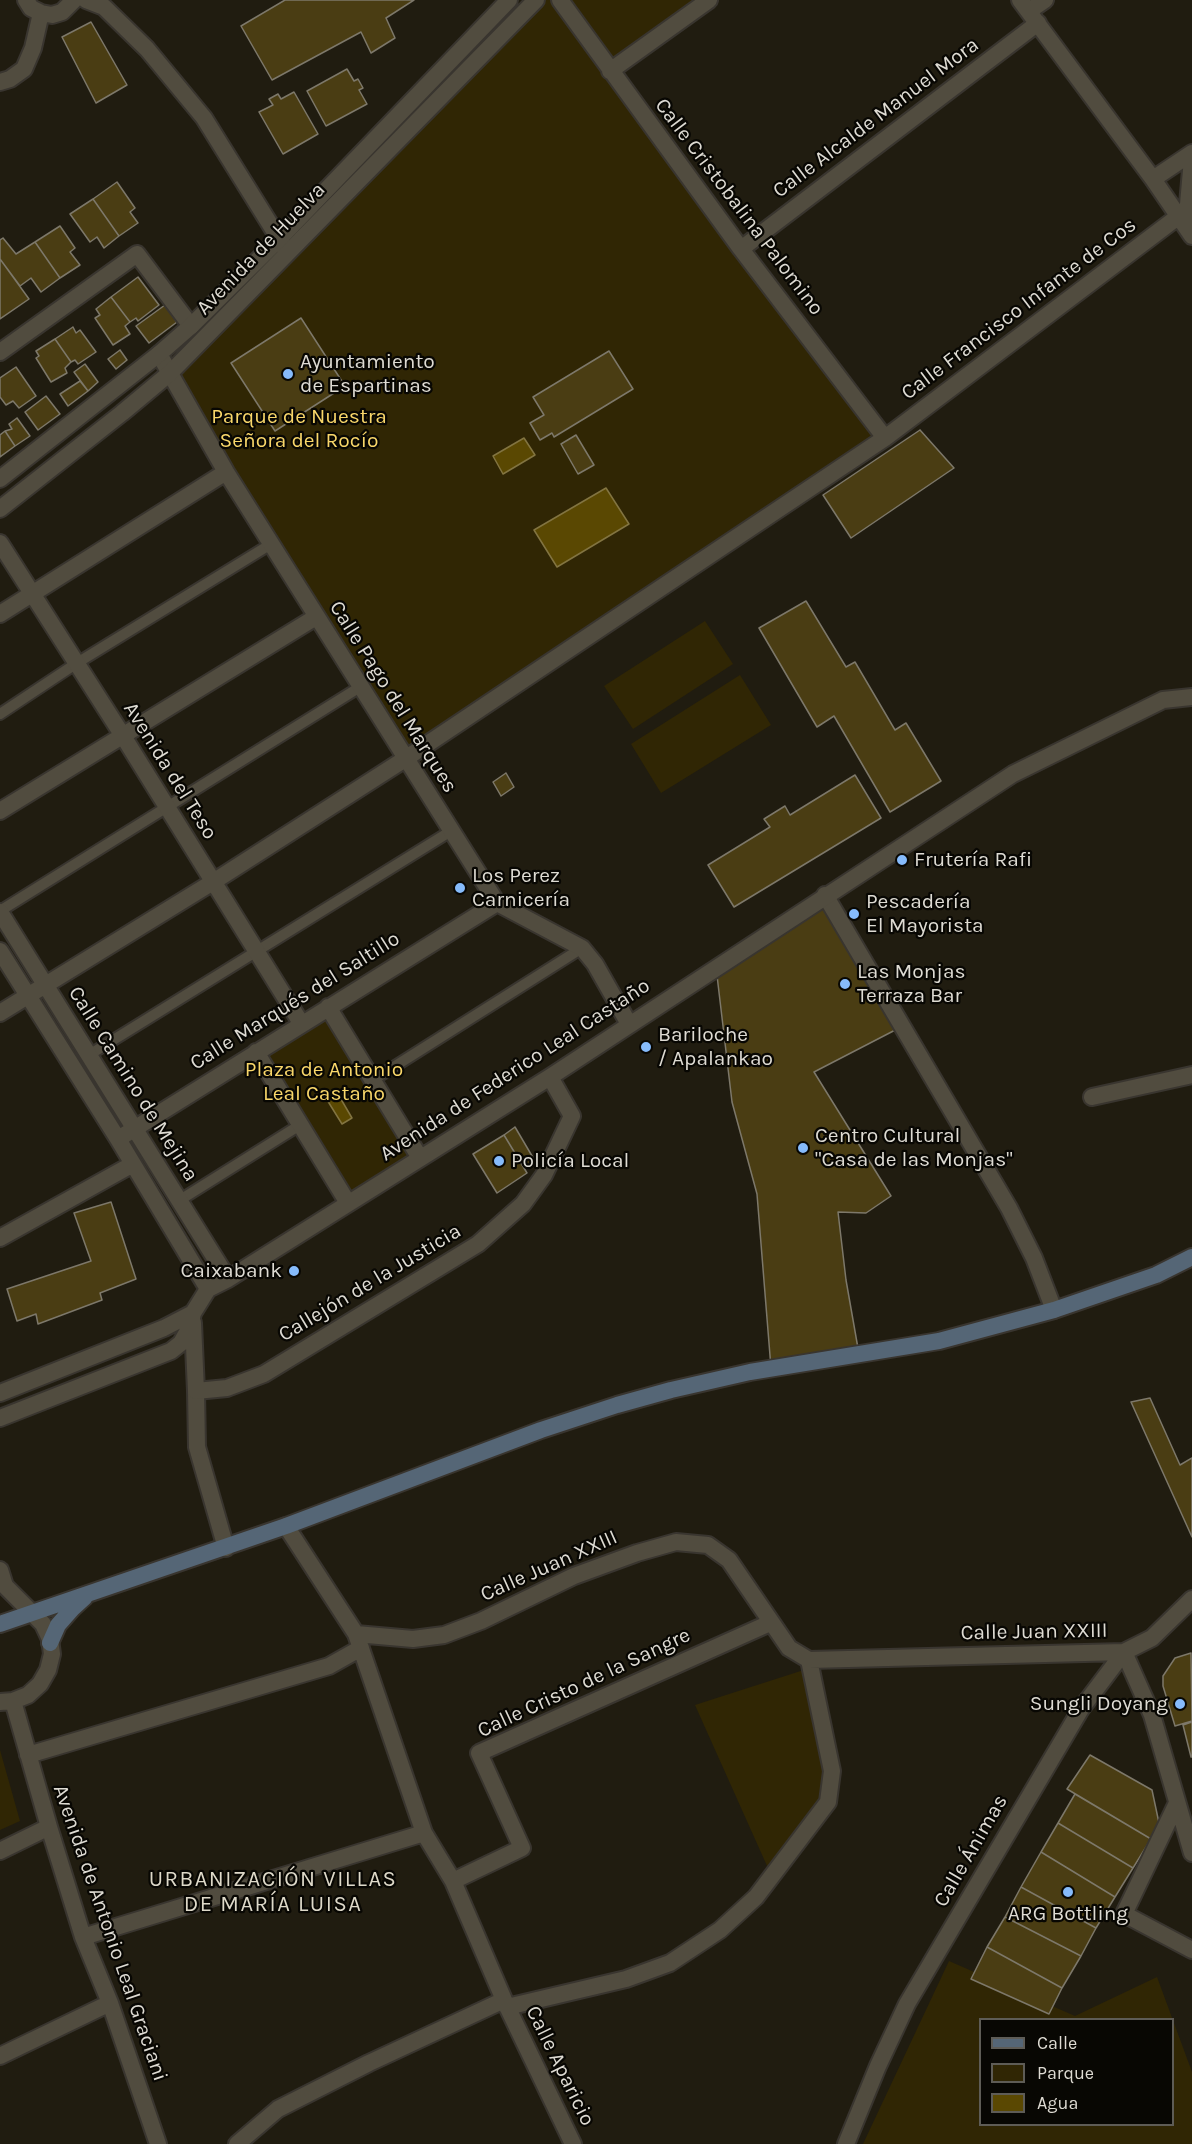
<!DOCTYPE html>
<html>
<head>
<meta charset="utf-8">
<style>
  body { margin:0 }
  #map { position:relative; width:1192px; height:2144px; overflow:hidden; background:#201c10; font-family:Karla,sans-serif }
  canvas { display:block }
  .legend { position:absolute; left:979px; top:2018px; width:195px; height:108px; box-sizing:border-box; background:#080703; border:2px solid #5e5c56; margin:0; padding:8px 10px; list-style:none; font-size:18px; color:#dedbd3 }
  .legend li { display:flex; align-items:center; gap:12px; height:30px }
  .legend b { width:30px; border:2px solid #5e5c56 }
</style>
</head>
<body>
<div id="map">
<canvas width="1192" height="2144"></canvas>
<ul class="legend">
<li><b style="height:8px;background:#556676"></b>Calle</li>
<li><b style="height:16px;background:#302604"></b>Parque</li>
<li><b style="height:16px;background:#5a4802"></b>Agua</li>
</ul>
</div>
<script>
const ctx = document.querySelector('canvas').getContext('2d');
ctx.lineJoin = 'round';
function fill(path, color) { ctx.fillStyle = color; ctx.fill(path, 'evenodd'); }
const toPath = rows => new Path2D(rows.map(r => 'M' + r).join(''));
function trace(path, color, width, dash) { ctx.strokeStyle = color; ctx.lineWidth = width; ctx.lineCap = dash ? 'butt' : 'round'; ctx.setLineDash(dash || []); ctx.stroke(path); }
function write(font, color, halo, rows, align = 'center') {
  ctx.font = font + ' Karla,sans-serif'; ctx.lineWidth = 4.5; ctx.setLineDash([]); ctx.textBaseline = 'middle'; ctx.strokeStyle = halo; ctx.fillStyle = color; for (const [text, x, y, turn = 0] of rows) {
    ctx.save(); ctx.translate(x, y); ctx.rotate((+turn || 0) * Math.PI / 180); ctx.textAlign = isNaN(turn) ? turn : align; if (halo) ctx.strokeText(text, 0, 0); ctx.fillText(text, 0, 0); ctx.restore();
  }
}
fill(toPath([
  [536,0,709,0,611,70,885,438,405,759,170,373],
  [705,621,733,664,633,729,604,686],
  [740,675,771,725,661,793,631,744],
  [328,1007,420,1158,348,1203,256,1052],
  [810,1668,828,1802,772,1877,695,1705],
  [0,1750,20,1821,0,1830],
  [949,1961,1075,2016,1157,1977,1192,2072,1192,2144,863,2144],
  [980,2020,1172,2020,1172,2124,980,2124]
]), '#302604');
const water = toPath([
  [524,438,535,455,503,474,493,456,524,438],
  [606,488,629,524,557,567,534,530,606,488],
  [335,1089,352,1118,342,1124,324,1095,335,1089]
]);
fill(water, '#5a4802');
trace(water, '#827441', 1.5);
const building = toPath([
  [285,0,414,0,386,18,395,38,371,53,361,32,272,80,241,26,285,0],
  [91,22,127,85,96,103,62,37,91,22],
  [347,69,354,81,358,79,363,88,359,90,367,104,326,126,307,91,347,69],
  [294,92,318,134,283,154,259,112,273,105,269,99,278,94,281,99,294,92],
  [117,182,135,208,130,212,138,223,119,236,93,199,117,182],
  [93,199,119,236,104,248,97,237,90,242,70,214,93,199],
  [60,226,75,248,70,252,80,265,60,278,35,242,60,226],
  [3,238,16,254,35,242,60,278,41,292,31,278,20,286,0,259,0,240,3,238],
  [0,259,29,299,0,319,0,259],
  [138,277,159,305,138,321,136,318,130,322,111,297,138,277],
  [111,297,130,322,125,326,130,334,113,345,95,318,100,315,96,309,111,297],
  [165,305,177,322,149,343,136,326,165,305],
  [301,318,345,386,275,431,231,363,301,318],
  [73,327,76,333,80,330,96,352,78,364,75,360,71,362,55,339,73,327],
  [55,339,71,362,65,368,67,373,51,382,36,358,39,356,36,351,55,339],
  [120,350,127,360,116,369,108,359,120,350],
  [609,351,633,389,554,437,552,433,540,440,530,423,544,415,533,397,609,351],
  [85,364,98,382,88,391,74,372,85,364],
  [16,367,36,396,19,408,13,401,6,405,0,397,0,378,16,367],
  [80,381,88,391,68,406,60,394,80,381],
  [46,396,60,414,38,430,25,412,46,396],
  [17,418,30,436,15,446,5,431,12,429,9,424,17,418],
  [920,430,954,468,851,538,823,495,920,430],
  [5,431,15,446,0,457,0,435,5,431],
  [576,435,594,465,578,474,561,444,576,435],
  [806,601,846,667,855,662,895,730,906,723,941,781,890,812,834,716,817,727,759,628,806,601],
  [506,773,514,787,501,796,493,782,506,773],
  [855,775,881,818,734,907,708,865,770,827,764,819,785,806,790,815,855,775],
  [825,895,903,1026,814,1072,891,1196,866,1213,838,1212,846,1280,859,1354,771,1368,757,1194,732,1102,716,967,825,895],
  [515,1127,535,1161,524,1168,504,1135,515,1127],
  [504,1135,527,1173,497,1193,473,1154,504,1135],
  [111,1202,136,1279,100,1293,102,1300,38,1324,36,1314,17,1321,7,1289,91,1261,74,1213,111,1202],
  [1150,1398,1180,1465,1192,1458,1192,1537,1131,1402,1150,1398],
  [1191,1653,1192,1721,1175,1726,1163,1686,1163,1676,1175,1658,1191,1653],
  [1192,1722,1192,1757,1191,1757,1183,1725,1192,1722],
  [1090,1755,1152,1790,1159,1823,1151,1839,1067,1789,1090,1755],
  [1075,1794,1151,1839,1133,1868,1058,1823,1075,1794],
  [1058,1823,1133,1868,1115,1897,1041,1852,1058,1823],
  [1041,1852,1115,1897,1096,1928,1021,1887,1041,1852],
  [1021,1887,1096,1928,1081,1956,1005,1917,1021,1887],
  [1005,1917,1081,1956,1062,1988,987,1947,1005,1917],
  [987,1947,1062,1988,1049,2014,971,1979,987,1947]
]);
fill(building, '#4a3d13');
trace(building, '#7d786a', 1.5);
const service = toPath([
  [0,714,77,663,271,544],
  [0,911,360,687],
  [89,1055,451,831],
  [373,1080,582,948],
  [180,1200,300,1125]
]);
const pedestrian = toPath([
  [825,895,1009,1208,1034,1258,1054,1310],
  [196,1391,197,1447,226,1548]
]);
const minor = toPath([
  [26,0,31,8,41,13,52,15,62,12,74,0],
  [86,0,104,7,147,49,204,118,286,250],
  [560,0,741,249,885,438],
  [1020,0,1153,179,1192,236],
  [1029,11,1045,0],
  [610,71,709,0],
  [0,82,10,79,24,69,33,48,41,13],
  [1153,179,1192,153],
  [1186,227,1192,159],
  [741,249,1038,23],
  [0,352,137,254,191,326],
  [159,354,226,472,497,903,582,948,595,964,629,1024],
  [0,543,123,736,301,1023],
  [0,614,226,472],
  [0,811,316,617],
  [0,912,228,1279],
  [0,951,118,1139,208,1289],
  [328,1007,420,1158],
  [0,1013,213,882,405,759,885,438,1179,216],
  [256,1052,348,1203],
  [1092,1097,1192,1075],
  [118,1139,497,903],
  [0,1238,133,1164],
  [193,1323,196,1391,227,1388,264,1374,478,1244,523,1204,544,1175,572,1116,550,1077],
  [0,1393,164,1328,193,1313],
  [0,1418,171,1351,181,1343,190,1327,193,1313,208,1289,228,1279,550,1077,1013,774,1163,700,1192,697],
  [286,1526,356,1634,424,1833,453,1881,504,2000,573,2144],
  [0,1570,5,1586,43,1624,50,1639,52,1654,48,1670,40,1684,28,1695,13,1701,0,1702],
  [356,1634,413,1639,444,1635,481,1621,574,1576,637,1553,676,1542,708,1545,729,1560,789,1648,809,1660,1124,1652,1152,1715,1192,1853],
  [13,1701,49,1827,83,1937,110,2003,158,2144],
  [28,1755,329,1666,361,1648],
  [1177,1803,1124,1914,1192,1950],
  [0,1851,49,1827],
  [453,1881,522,1848,479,1753,770,1623],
  [83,1937,424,1833],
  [507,2007,626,1979,670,1963,720,1930,756,1897,828,1802,832,1771,809,1660],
  [0,2056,110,2003],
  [237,2144,278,2109,369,2063,504,2000],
  [846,2144,878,2066,907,2004,1081,1709,1124,1652,1152,1638,1192,1599]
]);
const tertiary = toPath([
  [0,479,159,354,191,326,279,239,509,0],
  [0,509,122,413,170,373,536,0]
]);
const secondary = toPath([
  [0,1624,286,1526,541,1430,617,1405,671,1390,750,1372,939,1341,1054,1310,1156,1275,1192,1257],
  [50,1643,58,1625,73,1608,85,1597]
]);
trace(service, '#39352f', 14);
trace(pedestrian, '#39352f', 20);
trace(minor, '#39352f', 20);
trace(tertiary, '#39352f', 20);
trace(secondary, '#39352f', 20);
trace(service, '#514c3f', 10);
trace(pedestrian, '#514c3f', 16);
trace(minor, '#514c3f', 16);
trace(tertiary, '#514c3f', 16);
trace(secondary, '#556676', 16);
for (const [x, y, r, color] of [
  [288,374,6,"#86bbfb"],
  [902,860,6,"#86bbfb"],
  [460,888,6,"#86bbfb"],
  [854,914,6,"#86bbfb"],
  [845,984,6,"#86bbfb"],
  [646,1047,6,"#86bbfb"],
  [803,1148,6,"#86bbfb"],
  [499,1161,6,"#86bbfb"],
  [294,1271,6,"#86bbfb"],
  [1180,1704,6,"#86bbfb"],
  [1068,1892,6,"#86bbfb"]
]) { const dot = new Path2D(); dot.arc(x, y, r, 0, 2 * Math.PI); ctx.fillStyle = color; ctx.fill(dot); trace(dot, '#080703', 2); }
write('21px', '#dedbd3', '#080703', [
  ["Calle Alcalde Manuel Mora",876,118,-37],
  ["Calle Cristobalina Palomino",739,207,53],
  ["Avenida de Huelva",261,249,-46],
  ["Calle Francisco Infante de Cos",1019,309,-37],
  ["Calle Pago del Marques",393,697,58],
  ["Avenida del Teso",170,771,58],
  ["Calle Marqués del Saltillo",295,1001,-32],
  ["Avenida de Federico Leal Castaño",515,1070,-33],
  ["Calle Camino de Mejina",133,1084,58],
  ["Callejón de la Justicia",370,1283,-31],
  ["Calle Juan XXIII",549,1566,-24],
  ["Calle Juan XXIII",1034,1632,-1],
  ["Calle Cristo de la Sangre",584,1683,-25],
  ["Calle Ánimas",971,1851,-60],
  ["Avenida de Antonio Leal Graciani",110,1933,71],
  ["Calle Aparicio",560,2066,64]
]);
write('21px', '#dedbd3', '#080703', [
  ["Ayuntamiento",300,362],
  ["de Espartinas",300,386],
  ["Frutería Rafi",914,860],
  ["Los Perez",472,876],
  ["Carnicería",472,900],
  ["Pescadería",866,902],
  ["El Mayorista",866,926],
  ["Las Monjas",857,972],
  ["Terraza Bar",857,996],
  ["Bariloche",658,1035],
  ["/ Apalankao",658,1059],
  ["Centro Cultural",815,1136],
  ["\"Casa de las Monjas\"",815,1160],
  ["Policía Local",511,1161],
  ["Caixabank",282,1271,"right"],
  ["Sungli Doyang",1168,1704,"right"],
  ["ARG Bottling",1068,1914,"center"]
], 'left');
write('21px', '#f9d76a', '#080703', [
  ["Parque de Nuestra",299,417],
  ["Señora del Rocío",299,441],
  ["Plaza de Antonio",324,1070],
  ["Leal Castaño",324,1094]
]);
ctx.letterSpacing = '1.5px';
write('22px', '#ded9c9', '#080703', [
  ["URBANIZACIÓN VILLAS",273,1880],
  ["DE MARÍA LUISA",273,1905]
]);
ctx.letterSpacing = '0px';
</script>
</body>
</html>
